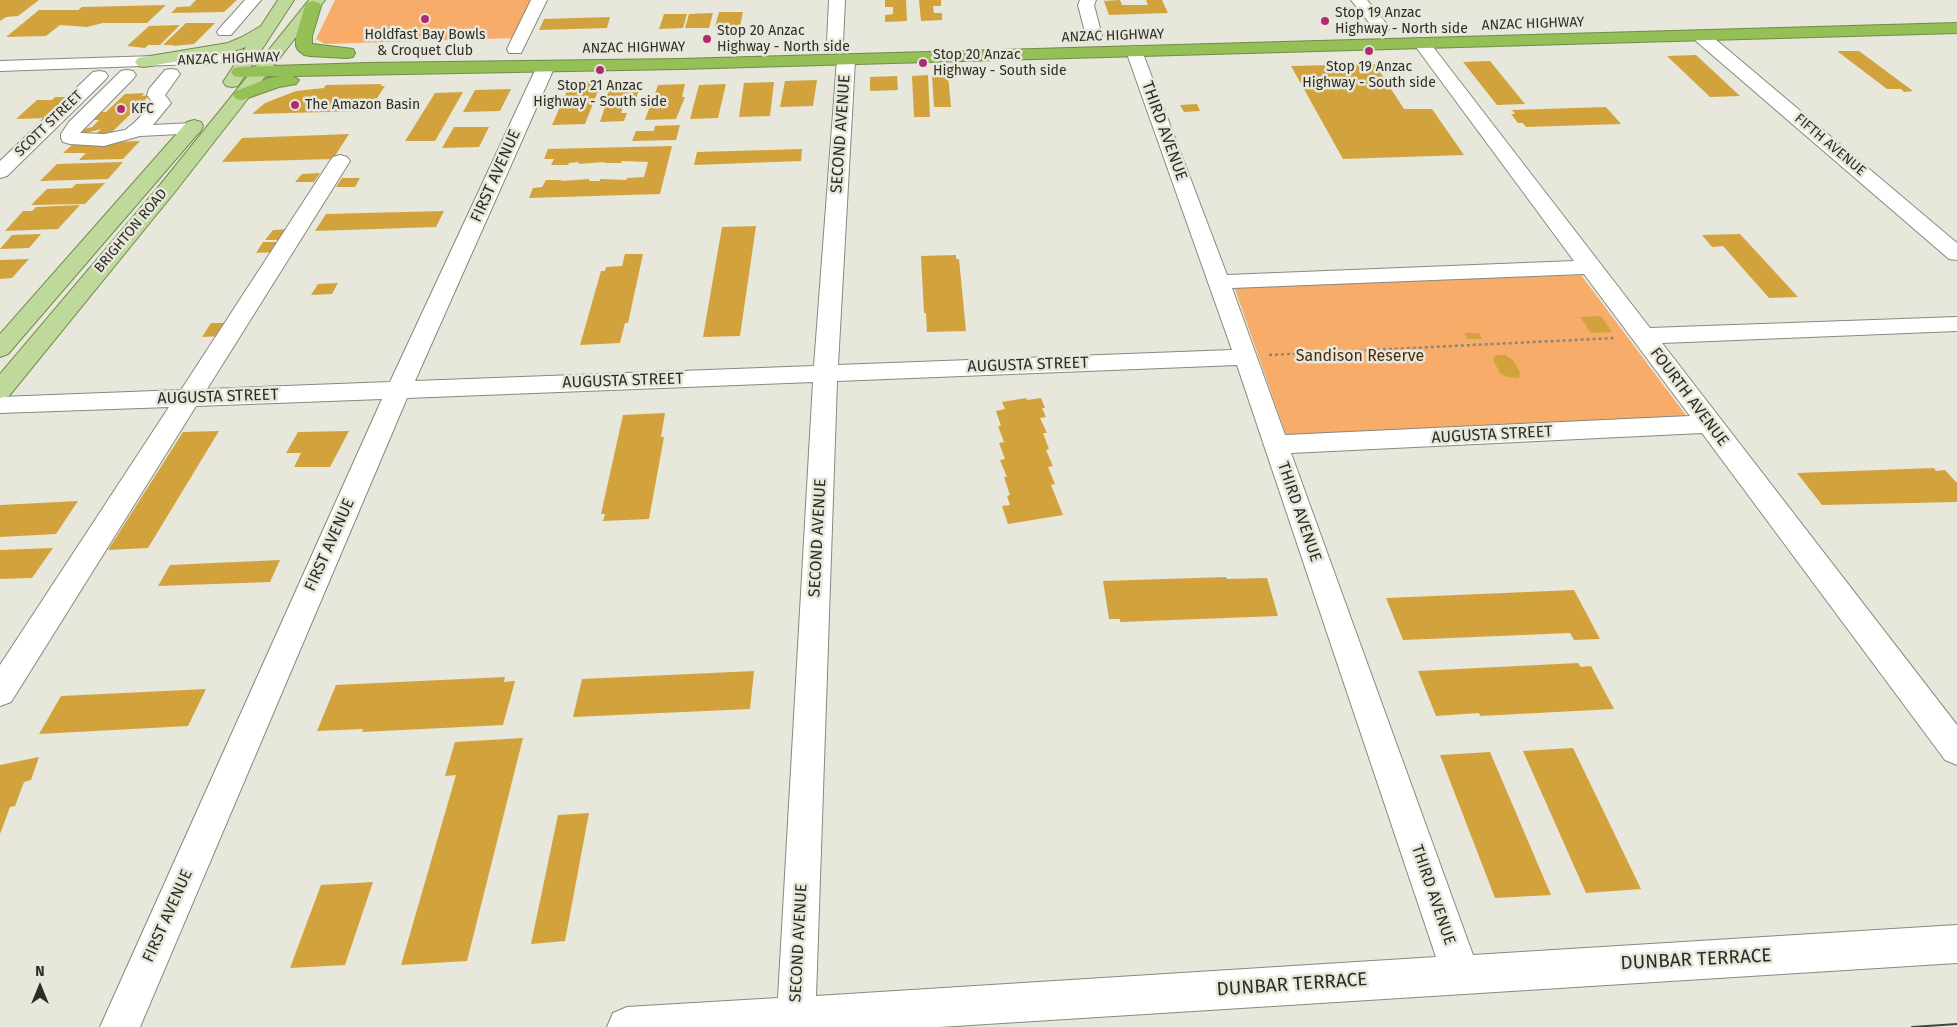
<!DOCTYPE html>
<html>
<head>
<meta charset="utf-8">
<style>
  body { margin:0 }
  #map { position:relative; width:1957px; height:1027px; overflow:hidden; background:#e7e7db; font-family:"Fira Sans",sans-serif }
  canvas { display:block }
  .north { position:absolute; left:15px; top:962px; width:50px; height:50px; -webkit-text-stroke:4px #e7e7db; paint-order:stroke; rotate:0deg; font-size:14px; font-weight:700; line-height:20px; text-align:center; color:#2d2d28 }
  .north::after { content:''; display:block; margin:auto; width:18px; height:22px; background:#2d2d28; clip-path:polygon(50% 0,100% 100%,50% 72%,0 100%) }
</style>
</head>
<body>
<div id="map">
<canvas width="1957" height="1027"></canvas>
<div class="north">N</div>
</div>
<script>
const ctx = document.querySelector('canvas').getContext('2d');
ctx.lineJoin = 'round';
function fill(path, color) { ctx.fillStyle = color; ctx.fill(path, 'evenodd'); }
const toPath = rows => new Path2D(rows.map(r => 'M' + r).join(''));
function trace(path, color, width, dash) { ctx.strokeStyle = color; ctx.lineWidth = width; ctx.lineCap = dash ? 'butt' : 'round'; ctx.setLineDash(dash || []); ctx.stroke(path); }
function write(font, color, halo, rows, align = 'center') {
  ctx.font = font + ' "Fira Sans",sans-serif'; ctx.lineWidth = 5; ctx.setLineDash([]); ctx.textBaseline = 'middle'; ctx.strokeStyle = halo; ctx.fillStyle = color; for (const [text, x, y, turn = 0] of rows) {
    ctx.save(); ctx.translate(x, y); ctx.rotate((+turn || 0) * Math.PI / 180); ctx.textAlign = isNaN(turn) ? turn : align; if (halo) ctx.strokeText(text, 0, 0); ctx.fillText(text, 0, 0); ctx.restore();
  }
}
fill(toPath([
  [335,0,533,0,514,38,325,44,316,39],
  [1581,275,1688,418,1286,435,1234,286]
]), '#f8ac6a');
fill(toPath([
  [0,0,39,0,18,16,6,17,0,21],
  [196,0,237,0,224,12,171,13,177,7,197,6,190,6],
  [885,0,906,0,907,21,885,22,885,15,893,14,893,7,885,7],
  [919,0,941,0,941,6,933,6,934,13,942,13,942,20,921,21],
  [1120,0,1122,5,1148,5,1146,0,1162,0,1168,13,1109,15,1104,1],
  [166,5,147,23,103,23,87,27,60,25,46,36,6,37,39,10,78,10,82,7],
  [719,12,743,12,740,26,715,27],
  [713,13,709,28,685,28,689,14],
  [664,14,687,14,683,28,659,29],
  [610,17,607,28,539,30,544,19],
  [186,23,215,23,194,44,172,46,174,45,163,45],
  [180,25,160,45,148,45,145,48,127,46,149,26],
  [1837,51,1859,51,1913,91,1904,92,1901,89,1887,89],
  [1696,55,1740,96,1710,97,1667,56],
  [1490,61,1525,104,1497,105,1463,62],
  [1375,64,1404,109,1432,109,1464,155,1343,159,1291,66],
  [928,75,930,117,914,117,912,76],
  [932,75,948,75,951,107,934,107],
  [897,76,898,90,870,91,870,77],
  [817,80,813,106,780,107,785,81],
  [602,81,585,124,552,125,571,82],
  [774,82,770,116,739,117,744,83],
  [382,84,380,86,385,86,370,109,364,111,252,114,265,103,296,91,324,88,326,85],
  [641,84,636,99,626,99,621,113,627,113,624,121,600,122,605,107,600,107,603,98,606,98,611,85],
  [685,84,682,97,685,97,676,119,645,120,650,106,661,105,663,99,653,99,658,85],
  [726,84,718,118,690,119,699,85],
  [511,89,500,111,463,112,475,90],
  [463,92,435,141,405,141,435,93],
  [144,93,142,96,150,95,105,139,90,139,101,129,79,135,77,131,92,127,99,120,88,120,96,112,106,112,125,94],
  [55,97,69,97,46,118,16,119,37,100,52,100],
  [1197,104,1200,111,1184,112,1180,105],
  [1606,107,1621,124,1526,127,1523,123,1518,123,1511,114,1515,114,1512,110],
  [680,125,676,140,632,141,636,131,654,131,655,126],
  [454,127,489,127,479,147,442,148],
  [349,134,333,159,222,162,242,138],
  [140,141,123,159,79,160,86,153,63,153,74,143],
  [672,146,660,194,529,198,533,188,542,187,546,180,562,180,561,181,589,179,589,181,600,181,600,179,626,180,627,178,644,177,648,162,622,161,621,163,604,163,605,162,578,164,579,162,569,163,568,165,551,165,554,159,544,159,548,149],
  [802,149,801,161,694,165,697,152],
  [123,162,108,179,40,181,57,164],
  [320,173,314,182,295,182,302,174],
  [342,178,360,178,355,187,336,187],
  [105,183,85,204,31,205,47,189,72,188,76,184],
  [80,205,58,229,5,231,23,211,32,211,36,207],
  [444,211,436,227,315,231,326,214],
  [756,226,740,336,703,337,722,227],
  [290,229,283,240,265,240,273,230],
  [41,234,29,248,0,249,12,235],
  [1740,234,1798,297,1769,298,1723,246,1712,247,1702,235],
  [263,242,283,242,276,252,256,253],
  [625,254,643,254,628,323,625,323,620,343,580,345,601,271,605,271,606,267,622,266],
  [956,255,956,259,959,259,966,331,927,332,926,313,924,313,921,256],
  [29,259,12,278,0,279,0,260],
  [338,283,332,294,311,295,318,284],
  [1601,316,1612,332,1591,333,1580,317],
  [211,323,231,323,223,336,202,337],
  [1464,333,1479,333,1482,339,1467,339],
  [1496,355,1505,355,1513,360,1520,372,1519,378,1507,377,1500,373,1493,360],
  [1026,398,1027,400,1041,398,1045,408,1042,408,1046,417,1040,418,1047,433,1043,433,1049,449,1046,450,1053,466,1048,467,1055,484,1051,485,1063,515,1008,524,1002,506,1010,505,1007,496,1010,495,1004,477,1007,477,1000,460,1005,459,999,443,1004,442,998,426,1001,426,996,411,1005,409,1002,402],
  [665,413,661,437,664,437,649,519,603,521,605,514,601,514,623,415],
  [219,431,148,548,108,550,183,432],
  [349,431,330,467,294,467,301,453,286,453,298,432],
  [1934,468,1936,471,1945,470,1957,483,1957,502,1822,505,1797,473],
  [78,501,56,534,0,537,0,505],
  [53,548,32,578,0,579,0,550],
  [280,560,270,582,158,586,170,565],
  [1226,577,1227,579,1267,578,1278,616,1120,622,1120,619,1109,619,1103,581],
  [1574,590,1600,639,1574,640,1570,633,1403,640,1386,598],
  [1578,663,1581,667,1591,666,1614,709,1480,716,1479,713,1436,716,1418,671],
  [754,671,750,709,573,717,582,679],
  [505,677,504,682,515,681,503,725,362,732,363,729,317,731,336,685],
  [206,689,188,726,39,734,61,696],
  [523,738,467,961,401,965,456,775,445,776,455,742],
  [1573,748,1641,889,1586,893,1523,751],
  [1490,752,1551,895,1495,898,1440,755],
  [39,757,31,780,24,782,15,806,10,807,0,834,0,765],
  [589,813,565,941,531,944,558,815],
  [373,882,345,965,290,968,321,885]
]), '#d2a33d');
const minor = toPath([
  [245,0,261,0,231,35,219,35,217,32,219,29,245,0],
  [531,0,547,0,521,53,509,53,507,49,531,0],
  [829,0,845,0,843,43,841,47,835,48,829,47,827,43,829,0],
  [1080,0,1096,0,1094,5,1102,36,1100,39,1088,39,1086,36,1078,5,1080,0],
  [1351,0,1367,0,1390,28,1388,31,1376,31,1351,0],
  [1702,32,1708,33,1957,243,1957,260,1949,259,1696,41,1694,37,1696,33,1702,32],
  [1421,38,1427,39,1650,328,1957,317,1957,331,1662,343,1957,725,1957,765,1945,760,1702,433,1291,453,1473,955,1957,925,1957,963,939,1027,607,1027,613,1013,627,1007,778,998,813,382,407,398,140,1027,100,1027,382,399,196,406,11,702,0,706,0,665,169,407,0,413,0,397,181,390,330,161,333,157,340,155,347,157,350,161,207,389,390,382,537,66,540,62,546,61,552,62,555,66,415,381,814,366,837,60,840,56,846,55,852,56,855,60,838,365,1232,350,1126,51,1128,47,1134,46,1140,47,1142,51,1227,275,1574,261,1413,43,1415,39,1421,38],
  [1584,274,1690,416,1285,435,1232,288,1584,274],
  [1237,365,1436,957,816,996,837,381,1237,365],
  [248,53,254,54,256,58,254,62,0,71,0,61,248,53],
  [171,69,177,70,180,74,165,95,171,103,153,125,192,123,199,125,201,129,199,133,140,136,104,146,70,144,63,142,61,138,61,134,69,122,121,71,127,70,133,71,136,75,133,79,80,133,104,134,125,130,134,123,153,103,147,95,149,89,165,70,171,69],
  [99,71,105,72,108,76,105,80,7,176,0,178,0,161,93,72,99,71]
]);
const major = toPath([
  [278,0,294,0,238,86,232,87,226,86,223,82,246,47,232,52,144,67,138,66,135,62,138,58,228,43,242,37,261,26,278,0],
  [309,0,325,0,174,193,9,396,0,398,0,374,160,185,309,0],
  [194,120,201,122,203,126,201,130,8,354,0,357,0,334,187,122,194,120]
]);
const highway = toPath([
  [313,1,319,3,321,6,312,36,312,44,353,49,355,53,353,57,347,58,310,56,304,55,298,50,296,46,296,36,305,6,307,3,313,1],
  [1957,23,1957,33,680,69,293,76,299,80,296,84,279,87,242,100,236,99,233,95,236,91,269,78,281,76,240,77,234,76,231,72,234,68,240,67,368,63,680,59,1957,23]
]);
trace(minor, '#88887d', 2);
trace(major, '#718c47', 2);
trace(highway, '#718c47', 2);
trace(toPath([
  [1269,355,1615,338]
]), '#87877f', 2.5, [3, 3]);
fill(minor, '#fff');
fill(major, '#bfd99a');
fill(highway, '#95bf57');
trace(toPath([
  [1912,1027,1957,1024]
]), '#45453f', 2);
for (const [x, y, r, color] of [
  [425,19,5,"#b12b70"],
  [1325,21,5,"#b12b70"],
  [707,39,5,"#b12b70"],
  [1369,51,5,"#b12b70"],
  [923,63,5,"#b12b70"],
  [600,70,5,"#b12b70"],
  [295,105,5,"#b12b70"],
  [121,109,5,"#b12b70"]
]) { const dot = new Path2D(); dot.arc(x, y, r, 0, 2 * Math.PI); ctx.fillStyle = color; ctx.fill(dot); trace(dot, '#e7e7db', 2); }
write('14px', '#2d2d28', '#e7e7db', [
  ["Stop 19 Anzac",1335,13],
  ["Highway - North side",1335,29],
  ["Stop 20 Anzac",717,31],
  ["Highway - North side",717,47],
  ["Holdfast Bay Bowls",425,35,"center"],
  ["& Croquet Club",425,51,"center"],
  ["Stop 20 Anzac",933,55],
  ["Highway - South side",933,71],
  ["Stop 19 Anzac",1369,67,"center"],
  ["Highway - South side",1369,83,"center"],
  ["Stop 21 Anzac",600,86,"center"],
  ["Highway - South side",600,102,"center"],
  ["The Amazon Basin",305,105],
  ["KFC",131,109]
], 'left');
write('14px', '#2d2d28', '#e7e7db', [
  ["ANZAC HIGHWAY",1533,24,-2],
  ["ANZAC HIGHWAY",1113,36,-2],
  ["ANZAC HIGHWAY",634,48,-1],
  ["ANZAC HIGHWAY",229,59,-2],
  ["SCOTT STREET",49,124,-44],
  ["FIFTH AVENUE",1830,145,40],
  ["BRIGHTON ROAD",131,231,-50]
]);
write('16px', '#2d2d28', '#e7e7db', [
  ["THIRD AVENUE",1164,131,70],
  ["SECOND AVENUE",841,134,-86],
  ["FIRST AVENUE",496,176,-66],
  ["AUGUSTA STREET",1028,365,-2],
  ["AUGUSTA STREET",623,381,-2],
  ["AUGUSTA STREET",218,397,-2],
  ["FOURTH AVENUE",1689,397,53],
  ["AUGUSTA STREET",1492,435,-3],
  ["THIRD AVENUE",1299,512,71],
  ["SECOND AVENUE",818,538,-87],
  ["FIRST AVENUE",330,545,-66],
  ["THIRD AVENUE",1433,895,71],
  ["FIRST AVENUE",168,916,-66],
  ["SECOND AVENUE",799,943,-87]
]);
write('16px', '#4a2a0b', '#e7e7db', [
  ["Sandison Reserve",1360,357]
]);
write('19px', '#2d2d28', '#e7e7db', [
  ["DUNBAR TERRACE",1696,960,-3],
  ["DUNBAR TERRACE",1292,985,-4]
]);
</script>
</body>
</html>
